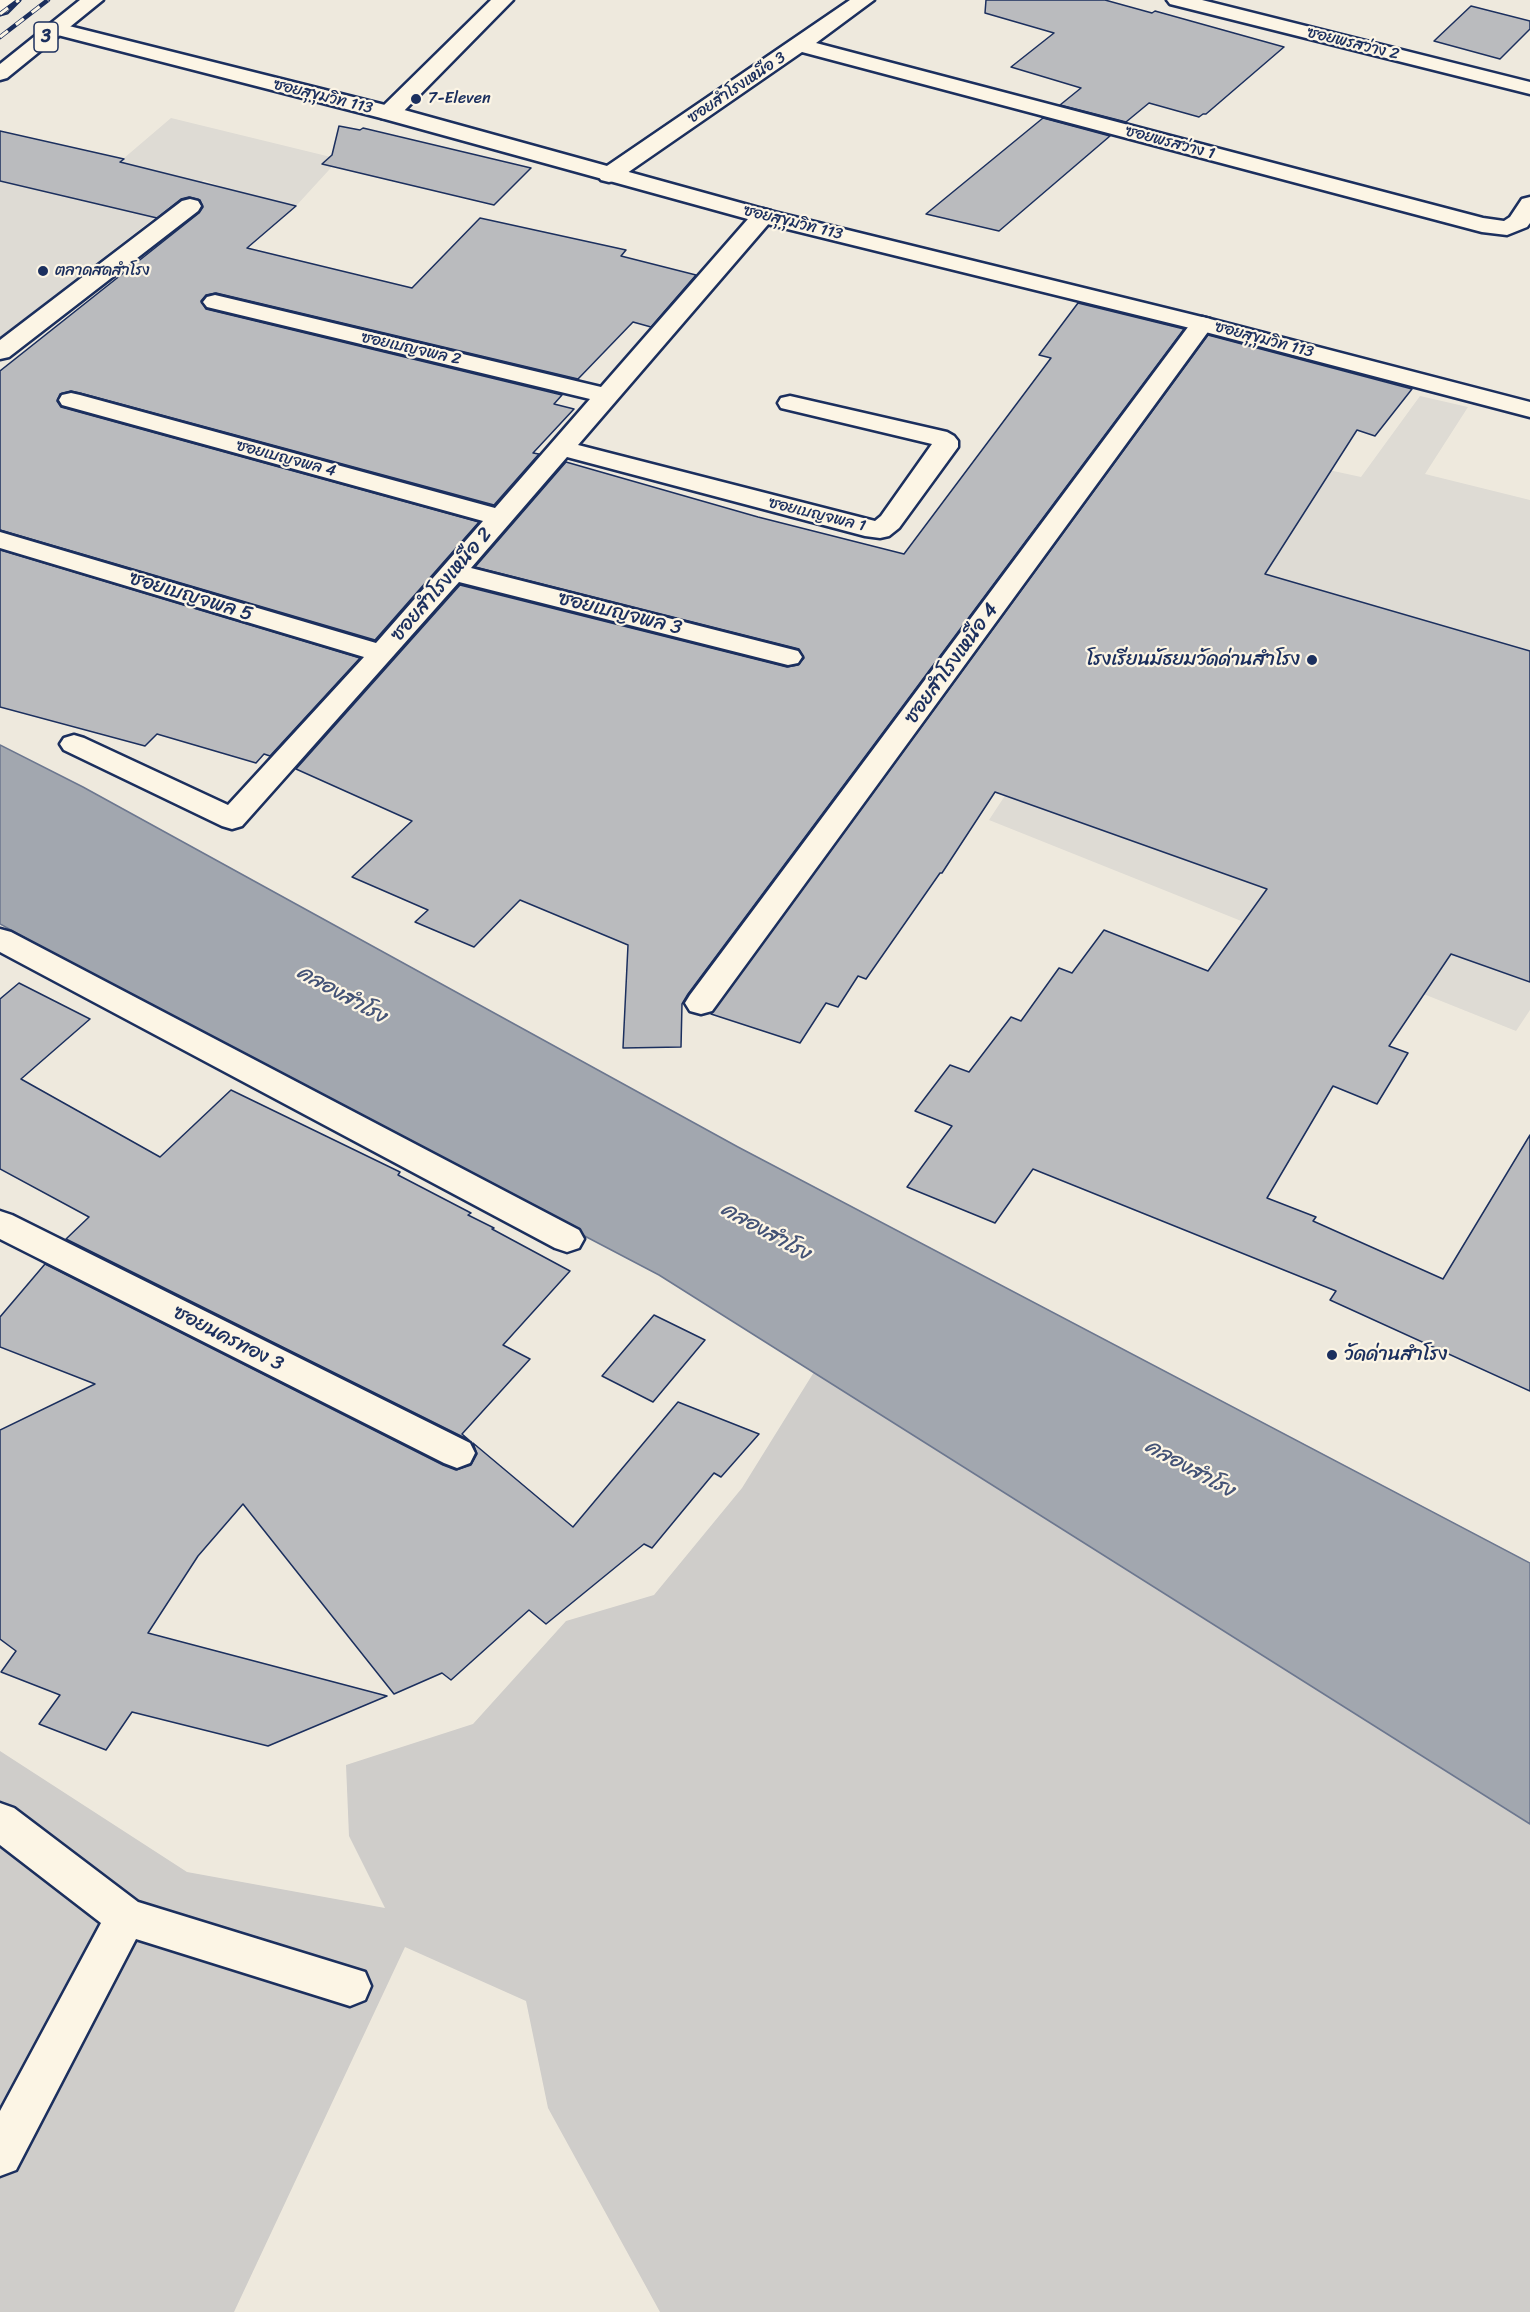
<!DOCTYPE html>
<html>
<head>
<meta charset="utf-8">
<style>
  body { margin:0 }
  canvas { display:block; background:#eee9dd }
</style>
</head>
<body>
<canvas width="1530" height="2312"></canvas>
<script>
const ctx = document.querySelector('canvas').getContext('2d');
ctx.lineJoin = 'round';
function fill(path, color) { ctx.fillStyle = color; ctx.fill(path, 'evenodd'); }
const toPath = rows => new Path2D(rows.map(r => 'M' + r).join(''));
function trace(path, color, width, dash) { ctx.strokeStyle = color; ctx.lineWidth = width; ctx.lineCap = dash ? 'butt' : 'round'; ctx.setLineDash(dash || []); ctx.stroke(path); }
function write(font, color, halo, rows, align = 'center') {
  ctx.font = font + ' Sriracha,"Playpen Sans Thai",sans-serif'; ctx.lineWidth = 4.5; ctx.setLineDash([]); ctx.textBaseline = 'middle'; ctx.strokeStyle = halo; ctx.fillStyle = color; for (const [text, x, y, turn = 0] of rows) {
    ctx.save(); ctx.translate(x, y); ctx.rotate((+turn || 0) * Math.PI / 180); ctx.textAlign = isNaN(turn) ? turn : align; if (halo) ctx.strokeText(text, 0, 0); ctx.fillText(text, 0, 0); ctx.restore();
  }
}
fill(toPath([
  [171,118,339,159,296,206,224,188,204,180,0,337,0,181,76,199],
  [1420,396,1468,407,1425,474,1530,500,1530,1010,1516,1031,989,820,1232,449,1361,477]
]), '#dedbd4');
fill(toPath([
  [814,1372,1530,1824,1530,2312,660,2312,548,2108,526,2001,405,1947,234,2312,0,2312,0,1751,187,1872,385,1908,349,1836,346,1765,473,1724,566,1621,654,1595,742,1488]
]), '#cfcdca');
const water = toPath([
  [0,745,83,787,738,1147,1530,1563,1530,1824,659,1275,186,1027,0,924,0,745]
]);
fill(water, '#a2a7af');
trace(water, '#6c778f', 1.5);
const building = toPath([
  [986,0,1105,0,1152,13,1155,11,1284,47,1206,114,1203,114,1199,117,1149,103,1126,122,1060,105,1081,88,1011,67,1054,33,985,13,986,0],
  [1471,6,1530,21,1530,29,1500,59,1434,41,1471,6],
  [1043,118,1110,136,999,231,926,214,1043,118],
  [339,126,360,130,363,128,531,168,494,205,322,164,332,155,339,126],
  [0,131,124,159,120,162,296,206,247,248,412,288,480,218,626,250,621,256,696,275,651,327,633,322,578,379,216,293,206,295,201,301,206,309,562,395,554,404,574,409,533,453,539,454,494,505,80,393,71,391,60,394,57,401,61,407,479,522,375,640,0,530,0,371,199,213,203,207,200,200,189,197,181,199,157,218,0,181,0,131],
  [1078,303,1184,329,688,994,682,1004,681,1047,623,1048,628,945,520,900,474,947,415,922,428,910,352,877,412,821,296,769,460,585,787,667,798,665,804,658,799,649,475,567,566,462,758,517,904,554,1051,358,1039,355,1078,303],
  [1208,335,1412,389,1375,436,1357,430,1265,574,1530,651,1530,982,1451,954,1389,1046,1408,1053,1377,1104,1333,1086,1267,1198,1316,1217,1313,1221,1443,1279,1530,1135,1530,1391,1330,1300,1336,1291,1033,1169,995,1223,907,1187,952,1126,915,1111,950,1065,969,1072,1011,1017,1021,1021,1059,968,1072,973,1104,930,1208,971,1267,889,995,792,942,873,940,873,866,979,858,976,838,1007,826,1003,800,1043,711,1014,1208,335],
  [0,550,360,658,270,756,264,754,256,763,157,734,145,746,0,707,0,550],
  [19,983,90,1019,21,1079,160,1157,231,1090,400,1172,398,1175,471,1213,468,1215,494,1228,492,1229,570,1271,503,1345,530,1359,462,1434,469,1440,66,1239,89,1217,0,1169,0,999,19,983],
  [45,1264,443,1465,456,1470,471,1465,477,1454,473,1443,573,1527,678,1402,759,1434,721,1477,714,1473,652,1548,644,1544,546,1624,529,1610,451,1680,442,1673,394,1694,243,1504,198,1556,148,1633,387,1696,268,1746,132,1712,106,1750,39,1724,60,1695,1,1672,16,1651,0,1639,0,1430,95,1384,0,1347,0,1317,45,1264],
  [654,1315,705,1340,653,1402,602,1376,654,1315]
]);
fill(building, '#babbbe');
trace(building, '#1b2f5e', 1.5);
const minor = toPath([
  [491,0,513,0,397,118,389,119,381,118,378,113,381,108,491,0],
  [850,0,874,0,816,43,1483,218,1504,221,1510,217,1522,199,1530,197,1530,223,1527,227,1507,235,1482,232,802,52,617,180,609,182,601,180,598,175,601,170,850,0],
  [1167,0,1202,0,1530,82,1530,94,1170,4,1167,0],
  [190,199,198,201,201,206,198,211,9,357,0,359,0,340,182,201,190,199],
  [763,209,771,211,774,216,771,221,578,445,875,521,881,516,932,444,781,408,778,403,781,398,790,396,947,432,954,436,958,441,958,447,899,528,889,536,880,538,865,536,567,457,471,568,798,651,802,657,798,663,788,665,459,582,242,826,232,829,222,826,64,750,60,744,64,738,74,735,84,738,228,805,364,657,0,548,0,532,376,643,483,521,62,405,59,400,62,395,71,393,80,395,495,508,590,399,207,307,203,302,207,297,215,295,601,387,755,211,763,209],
  [1202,317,1210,319,1214,324,1210,329,712,1011,701,1014,690,1011,685,1003,690,995,1194,319,1202,317],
  [0,929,11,932,579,1230,584,1239,579,1248,567,1252,555,1248,0,952,0,929],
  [0,1211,12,1215,470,1443,475,1453,470,1463,457,1468,444,1463,0,1239,0,1211],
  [0,1803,14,1808,138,1902,365,1972,371,1986,365,2000,350,2006,136,1939,16,2170,0,2176,0,2111,101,1923,0,1845,0,1803]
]);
const major = toPath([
  [57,23,397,108,770,211,1210,319,1530,402,1530,417,1194,329,755,221,381,118,50,33,47,29,50,25,57,23]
]);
const highway = toPath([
  [0,0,19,0,7,12,0,14,0,0],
  [80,0,103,0,7,78,0,80,0,64,80,0]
]);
trace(minor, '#1b2f5e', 5);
trace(major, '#1b2f5e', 5);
trace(highway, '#1b2f5e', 5);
fill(minor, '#fcf5e5');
fill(major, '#fcf5e5');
fill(highway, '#fcf5e5');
const rail = toPath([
  [0,14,19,0],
  [0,37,48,0]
]);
trace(rail, '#1b2f5e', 4.5);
trace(rail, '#fcf5e5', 3, [10]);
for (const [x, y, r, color] of [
  [416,99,6,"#1b2f5e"],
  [43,271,6,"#1b2f5e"],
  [1312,660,6,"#1b2f5e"],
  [1332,1355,6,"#1b2f5e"]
]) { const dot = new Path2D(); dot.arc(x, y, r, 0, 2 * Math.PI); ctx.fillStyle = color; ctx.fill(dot); trace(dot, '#fcf5e5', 2); }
write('16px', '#1b2f5e', '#fcf5e5', [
  ["ซอยพรสว่าง 2",1353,44,14],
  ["ซอยสำโรงเหนือ 3",737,88,-34],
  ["ซอยสุขุมวิท 113",323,97,14],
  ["ซอยพรสว่าง 1",1170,143,15],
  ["ซอยสุขุมวิท 113",793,223,14],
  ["ซอยสุขุมวิท 113",1264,340,15],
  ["ซอยเบญจพล 2",411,349,13],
  ["ซอยเบญจพล 4",286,459,15],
  ["ซอยเบญจพล 1",817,515,14]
]);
write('16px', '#1b2f5e', '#fcf5e5', [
  ["7-Eleven",428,99],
  ["ตลาดสดสำโรง",55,271]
], 'left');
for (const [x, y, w] of [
  [46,37,24]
]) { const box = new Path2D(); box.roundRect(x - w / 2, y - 15, w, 30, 4.5); ctx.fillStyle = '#fcf5e5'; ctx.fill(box); trace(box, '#1b2f5e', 1.5); }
write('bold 18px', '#1b2f5e', null, [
  ["3",46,37]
]);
write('20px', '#1b2f5e', '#fcf5e5', [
  ["ซอยสำโรงเหนือ 2",442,585,-49],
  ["ซอยเบญจพล 5",191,597,17],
  ["ซอยเบญจพล 3",620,614,14],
  ["ซอยสำโรงเหนือ 4",952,664,-54],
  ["ซอยนครทอง 3",228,1339,27]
]);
write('20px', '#1b2f5e', '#fcf5e5', [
  ["โรงเรียนมัธยมวัดด่านสำโรง",1300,660],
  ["วัดด่านสำโรง",1344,1355,"left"]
], 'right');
write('italic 21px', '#445376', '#fcf5e5', [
  ["คลองสำโรง",341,995,29],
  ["คลองสำโรง",765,1232,29],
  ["คลองสำโรง",1189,1469,29]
]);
</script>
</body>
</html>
